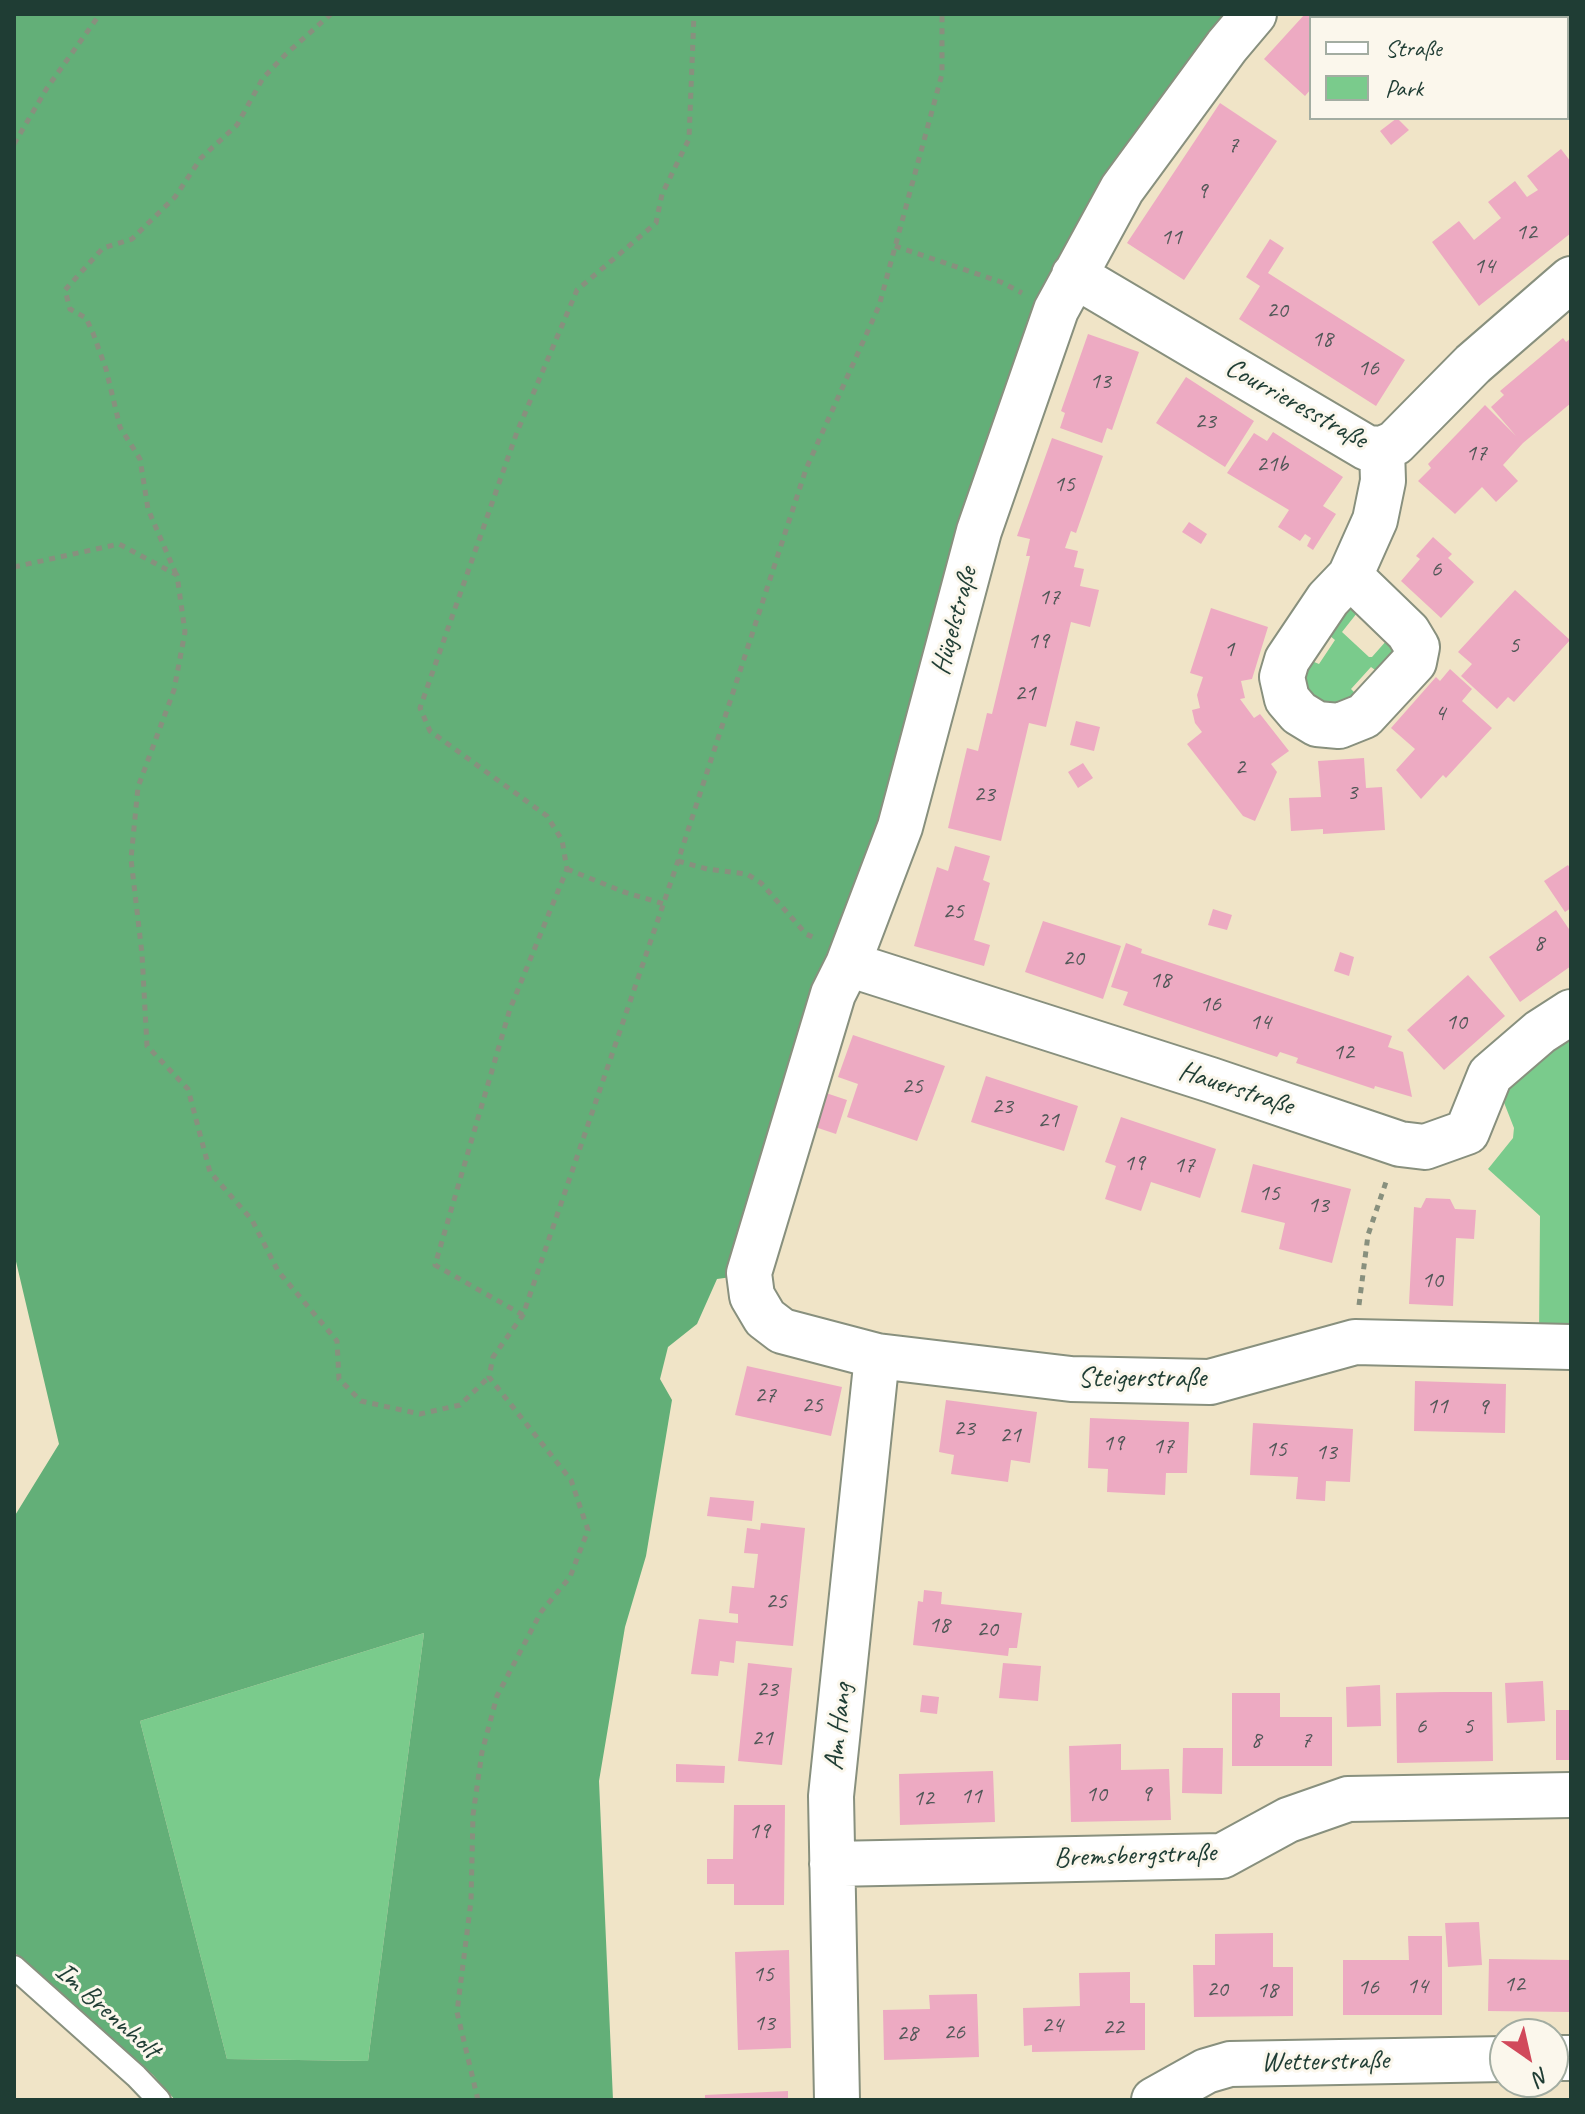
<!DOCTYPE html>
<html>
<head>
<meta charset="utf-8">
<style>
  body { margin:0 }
  #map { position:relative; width:1585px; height:2114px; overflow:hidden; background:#f0e4c7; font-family:Caveat,sans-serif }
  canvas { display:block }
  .frame { position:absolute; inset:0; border:16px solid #1f3d34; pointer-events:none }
  .legend { position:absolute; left:1309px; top:16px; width:260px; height:104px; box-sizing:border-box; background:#fbf7ec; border:2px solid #a3ada2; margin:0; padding:10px 14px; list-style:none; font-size:24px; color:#1f3d34 }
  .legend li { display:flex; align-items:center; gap:16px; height:40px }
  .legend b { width:40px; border:2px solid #a3ada2 }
  .north { position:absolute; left:1489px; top:2018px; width:80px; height:80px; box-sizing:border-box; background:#fbf7ec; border:2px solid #a3ada2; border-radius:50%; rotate:146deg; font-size:22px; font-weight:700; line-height:32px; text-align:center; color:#1f3d34 }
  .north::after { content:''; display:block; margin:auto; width:28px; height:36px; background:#d1495b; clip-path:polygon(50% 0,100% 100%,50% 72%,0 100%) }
</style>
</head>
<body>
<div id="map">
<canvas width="1585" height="2114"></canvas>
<div class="frame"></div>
<ul class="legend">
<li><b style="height:10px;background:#fff"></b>Straße</li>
<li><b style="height:22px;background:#7acb8c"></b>Park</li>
</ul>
<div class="north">N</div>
</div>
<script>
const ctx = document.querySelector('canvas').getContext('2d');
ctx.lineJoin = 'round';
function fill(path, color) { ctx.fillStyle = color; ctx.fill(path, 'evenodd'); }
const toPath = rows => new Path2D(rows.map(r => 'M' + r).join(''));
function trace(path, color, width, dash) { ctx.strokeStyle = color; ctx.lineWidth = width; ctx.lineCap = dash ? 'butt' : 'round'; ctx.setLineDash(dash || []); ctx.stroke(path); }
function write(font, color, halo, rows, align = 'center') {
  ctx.font = font + ' Caveat,sans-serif'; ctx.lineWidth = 6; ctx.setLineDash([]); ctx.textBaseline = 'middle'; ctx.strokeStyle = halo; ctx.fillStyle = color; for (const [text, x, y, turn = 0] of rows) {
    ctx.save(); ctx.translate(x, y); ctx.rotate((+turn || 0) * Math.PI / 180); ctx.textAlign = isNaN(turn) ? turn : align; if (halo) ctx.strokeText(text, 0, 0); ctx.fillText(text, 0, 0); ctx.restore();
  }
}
fill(toPath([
  [1345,606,1354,608,1357,613,1342,632,1369,657,1372,657,1387,640,1397,653,1382,675,1371,667,1351,689,1358,696,1352,706,1319,705,1302,682,1307,659,1319,664,1335,640,1324,631],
  [1571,1034,1571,1338,1539,1337,1540,1216,1488,1169,1513,1138,1514,1128,1503,1100,1503,1092],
  [424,1633,368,2061,227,2059,140,1721]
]), '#7acb8c');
fill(toPath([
  [14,14,1238,14,1110,189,918,734,902,730,896,758,911,762,739,1276,717,1279,697,1324,668,1347,660,1379,672,1400,646,1556,625,1627,599,1781,613,2100,175,2100,153,2075,14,1952,14,1517,59,1444,14,1253],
  [424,1633,368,2061,227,2059,140,1721]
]), '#63af78');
fill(toPath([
  [1305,14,1414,14,1411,18,1311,18,1311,89,1305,96,1264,59],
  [1449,14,1472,14,1477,18,1445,18],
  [1550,14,1571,14,1571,45,1567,41,1567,18,1553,18],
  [1220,103,1277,141,1184,280,1127,243],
  [1397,118,1409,130,1391,145,1380,131],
  [1561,149,1571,162,1571,233,1479,306,1432,242,1459,221,1474,240,1501,218,1488,202,1515,181,1527,197,1530,195,1538,190,1527,176],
  [1270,239,1284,248,1268,273,1405,360,1376,406,1239,319,1260,286,1246,277],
  [1088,334,1139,352,1112,430,1107,428,1102,443,1060,428,1065,413,1061,411],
  [1563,338,1566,342,1571,338,1571,403,1523,443,1503,465,1518,481,1496,502,1482,487,1455,514,1418,481,1431,468,1428,464,1485,405,1516,436,1491,407,1504,395,1500,391],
  [1186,377,1254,421,1225,467,1156,423],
  [1273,432,1343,477,1323,506,1336,514,1313,550,1307,546,1311,538,1305,534,1300,541,1278,527,1289,510,1227,473,1254,433,1267,441],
  [1052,438,1103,456,1076,533,1071,531,1065,548,1078,551,1074,567,1084,569,1080,586,1099,590,1090,627,1071,622,1046,727,1029,723,1001,841,948,828,967,748,978,751,987,713,992,714,1030,556,1026,556,1030,539,1017,536],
  [1189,522,1207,534,1201,544,1182,532],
  [1433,537,1452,554,1448,558,1474,582,1441,618,1401,581,1420,559,1416,556],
  [1515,590,1570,640,1514,702,1508,697,1497,709,1461,676,1472,664,1458,652],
  [1211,608,1268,627,1252,679,1241,681,1245,698,1240,699,1254,718,1260,714,1289,751,1271,764,1277,772,1255,821,1243,816,1187,744,1202,732,1195,723,1192,710,1200,708,1197,695,1203,677,1190,673],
  [1450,669,1472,689,1462,701,1492,728,1446,778,1443,775,1421,799,1396,770,1415,749,1391,728,1436,677,1440,681],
  [1076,721,1100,727,1094,751,1070,745],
  [1364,758,1366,788,1382,787,1385,830,1323,834,1323,829,1291,831,1289,798,1321,797,1318,761],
  [1083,763,1093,778,1078,788,1068,772],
  [955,846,990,856,983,880,990,883,974,940,990,945,984,966,914,946,937,867,948,871],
  [1568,865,1571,870,1571,908,1565,912,1544,881],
  [1213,909,1232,915,1227,930,1208,925],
  [1556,910,1571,932,1571,966,1520,1002,1489,957],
  [1043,921,1121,946,1103,999,1025,972],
  [1126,943,1142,949,1141,953,1392,1036,1388,1047,1403,1052,1412,1097,1375,1086,1374,1089,1296,1063,1298,1058,1280,1052,1277,1057,1123,1005,1128,992,1111,987],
  [1340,952,1354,957,1349,976,1334,971],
  [1468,975,1505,1016,1444,1070,1407,1030],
  [853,1035,945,1066,917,1141,847,1117,858,1084,838,1077],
  [986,1076,1078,1106,1064,1151,971,1122],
  [817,1090,847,1100,836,1134,806,1124],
  [1121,1117,1216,1149,1200,1198,1151,1182,1141,1211,1105,1199,1116,1166,1105,1162],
  [1253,1164,1351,1189,1332,1263,1279,1249,1285,1223,1241,1212],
  [1426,1198,1450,1199,1455,1209,1476,1210,1474,1239,1456,1238,1453,1306,1409,1304,1414,1207,1421,1208],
  [747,1366,842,1387,831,1436,735,1415],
  [1415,1381,1506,1384,1505,1433,1414,1431],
  [946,1400,1037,1412,1030,1463,1011,1460,1008,1482,951,1474,954,1455,939,1452],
  [1090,1418,1189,1422,1187,1473,1166,1473,1165,1495,1107,1492,1108,1469,1088,1468],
  [1253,1423,1353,1429,1350,1482,1326,1481,1325,1501,1296,1499,1298,1477,1250,1475],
  [710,1497,754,1501,752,1521,707,1516],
  [761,1523,805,1528,793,1646,736,1641,734,1663,720,1661,718,1676,691,1674,699,1619,738,1623,738,1614,729,1613,732,1586,754,1588,758,1554,744,1553,747,1528,760,1530],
  [924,1590,942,1592,941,1604,1022,1613,1017,1648,1009,1648,1008,1656,913,1645,918,1601,923,1602],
  [748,1663,792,1668,782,1765,738,1761],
  [1003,1663,1041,1666,1038,1701,999,1698],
  [1543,1681,1545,1721,1507,1723,1505,1683],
  [1380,1685,1381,1726,1347,1727,1346,1687],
  [1444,1692,1492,1692,1493,1761,1397,1763,1396,1693],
  [1232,1693,1280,1693,1280,1717,1332,1717,1332,1766,1232,1766],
  [922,1695,939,1697,937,1714,920,1712],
  [1556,1710,1571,1710,1571,1760,1556,1760],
  [1121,1744,1121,1770,1169,1769,1171,1820,1071,1822,1069,1746],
  [1183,1748,1223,1748,1222,1794,1182,1793],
  [676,1764,725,1766,724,1783,676,1782],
  [993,1771,995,1822,900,1825,899,1774],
  [734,1805,785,1805,784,1905,734,1905,734,1884,707,1884,707,1859,733,1859],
  [1479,1922,1482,1965,1448,1967,1445,1923],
  [1273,1933,1273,1967,1293,1967,1293,2016,1194,2017,1193,1965,1215,1965,1215,1934],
  [1408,1936,1442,1936,1442,2015,1343,2015,1343,1960,1409,1960],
  [789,1950,791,2048,738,2050,735,1952],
  [1489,1959,1571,1960,1571,2012,1488,2011],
  [1130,1972,1130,2003,1145,2003,1145,2050,1032,2052,1032,2045,1024,2046,1023,2008,1080,2006,1079,1973],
  [977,1994,979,2057,884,2060,883,2010,930,2009,929,1995],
  [788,2091,788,2100,705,2100,705,2095]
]), '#edaac2');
const service = toPath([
  [14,1967,136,2076,159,2100]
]);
const minor = toPath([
  [1254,14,1227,46,1122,189,1056,310,979,531,900,827,848,964,833,994,749,1273,752,1296,765,1318,782,1331,877,1356,1071,1379,1210,1382,1355,1342,1571,1347],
  [1074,275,1367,448,1382,449,1395,443,1473,364,1571,279],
  [1350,576,1408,632,1417,647,1414,662,1364,716,1339,726,1317,724,1299,713,1287,699,1282,677,1287,660,1328,599,1350,576,1375,520,1383,481,1382,449],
  [848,964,1211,1080,1400,1144,1425,1147,1467,1132,1490,1075,1540,1032,1571,1012],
  [832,1864,1222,1856,1288,1820,1348,1799,1571,1795],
  [1553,2058,1571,2058],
  [837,2100,831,1796,877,1356],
  [1154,2100,1206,2071,1230,2064,1505,2059]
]);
trace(service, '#88907e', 26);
trace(minor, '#88907e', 48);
trace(toPath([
  [14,144,47,88,100,14],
  [895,246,1001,282,1022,293],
  [14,567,119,544,177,575,185,632,174,690,138,787,131,859,142,954,147,1046,188,1089,210,1172,252,1220,278,1271,337,1341,339,1379,361,1401,420,1414,460,1405,489,1377],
  [176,574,148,509,140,459,120,427,106,369,93,333,86,318,70,309,65,290,103,248,132,239,175,197,201,158,237,125,263,78,285,55,331,14],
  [678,861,707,869,747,874,761,883,806,934,817,939],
  [567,869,624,892,664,904],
  [1359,1305,1368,1235,1387,1179],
  [523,1315,435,1265,510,1009,567,869,562,840,547,816,430,731,420,708,517,432,577,290,656,223,662,194,689,139,694,14],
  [478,2100,457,2012,471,1901,473,1815,482,1752,497,1696,541,1612,570,1577,588,1530,571,1480,489,1377,493,1357,523,1315,678,861,806,469,879,306,942,74,942,14]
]), '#88907e', 5, [6, 6]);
trace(service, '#fff', 22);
trace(minor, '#fff', 44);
write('24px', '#525858', null, [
  ["7",1233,146],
  ["9",1202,192],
  ["12",1526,233],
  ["11",1171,238],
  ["14",1484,267],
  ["20",1277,311],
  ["18",1322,340],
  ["16",1368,369],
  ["13",1100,382],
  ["23",1205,422],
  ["17",1476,454],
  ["21b",1272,465],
  ["15",1064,485],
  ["6",1436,570],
  ["17",1049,598],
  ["19",1038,642],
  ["5",1514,646],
  ["1",1229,650],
  ["21",1025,694],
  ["4",1440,714],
  ["2",1240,768],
  ["3",1352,793],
  ["23",984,795],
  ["25",953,912],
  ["8",1539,944],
  ["20",1073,959],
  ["18",1160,981],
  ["16",1210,1005],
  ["14",1260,1023],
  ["10",1456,1023],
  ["12",1343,1053],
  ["25",912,1087],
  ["23",1002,1107],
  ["21",1048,1121],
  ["19",1134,1164],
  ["17",1184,1166],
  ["15",1269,1194],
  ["13",1318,1206],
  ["10",1432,1281],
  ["27",765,1396],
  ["25",812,1406],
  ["11",1437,1407],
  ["9",1483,1408],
  ["23",964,1429],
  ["21",1010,1436],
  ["19",1113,1444],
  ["17",1163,1447],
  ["15",1276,1450],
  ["13",1326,1453],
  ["25",776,1602],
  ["18",939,1626],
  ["20",987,1630],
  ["23",767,1690],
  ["6",1421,1727],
  ["5",1468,1727],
  ["21",762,1739],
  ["8",1256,1741],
  ["7",1306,1741],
  ["10",1096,1795],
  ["9",1146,1795],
  ["11",971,1797],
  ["12",923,1799],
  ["19",759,1832],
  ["15",763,1975],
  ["12",1514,1985],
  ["14",1417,1987],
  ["16",1368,1988],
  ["20",1217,1990],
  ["18",1267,1991],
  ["13",764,2024],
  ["24",1052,2026],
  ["22",1113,2028],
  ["26",954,2033],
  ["28",907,2034]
]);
write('28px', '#1f3d34', '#fbf7ec', [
  ["Courrieresstraße",1296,404,29],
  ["Hügelstraße",955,621,-75],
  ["Hauerstraße",1236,1089,18],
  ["Steigerstraße",1142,1379],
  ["Am Hang",839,1727,-84],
  ["Bremsbergstraße",1135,1856,-2],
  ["Im Brennholt",107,2011,42],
  ["Wetterstraße",1325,2062,-1]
]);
</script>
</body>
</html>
